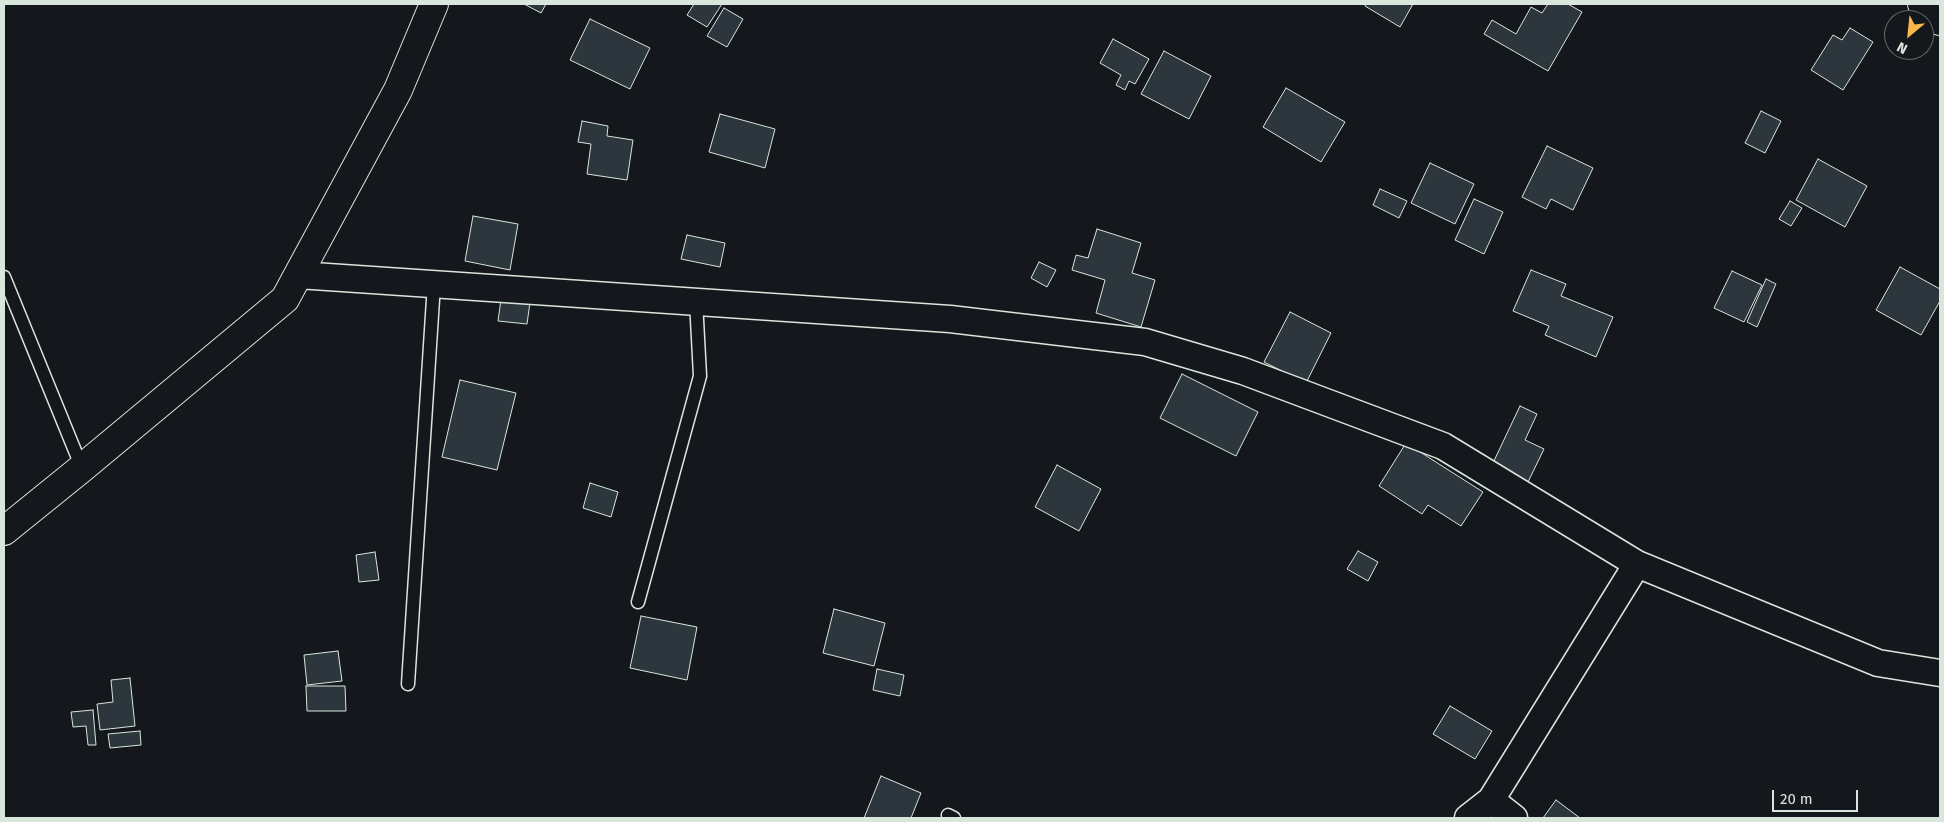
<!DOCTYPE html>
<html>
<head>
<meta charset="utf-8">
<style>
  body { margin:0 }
  #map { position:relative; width:1944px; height:822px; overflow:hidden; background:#14181c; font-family:"Fira Sans",sans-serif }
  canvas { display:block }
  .frame { position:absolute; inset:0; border:5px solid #d8e6dc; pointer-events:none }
  .north { position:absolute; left:1884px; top:10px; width:50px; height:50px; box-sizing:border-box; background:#14181c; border:1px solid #626a69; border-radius:50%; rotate:208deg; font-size:14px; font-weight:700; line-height:20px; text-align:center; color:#d8e6dc }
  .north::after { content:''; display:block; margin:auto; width:18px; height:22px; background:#ffb74d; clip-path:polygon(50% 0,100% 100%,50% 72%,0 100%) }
  .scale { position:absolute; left:1772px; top:790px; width:86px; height:22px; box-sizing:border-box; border:2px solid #d8e6dc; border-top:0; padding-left:6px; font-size:15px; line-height:18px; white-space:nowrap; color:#d8e6dc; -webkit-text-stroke:4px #14181c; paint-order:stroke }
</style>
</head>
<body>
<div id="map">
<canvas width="1944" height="822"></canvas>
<div class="frame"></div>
<div class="north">N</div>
<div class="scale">20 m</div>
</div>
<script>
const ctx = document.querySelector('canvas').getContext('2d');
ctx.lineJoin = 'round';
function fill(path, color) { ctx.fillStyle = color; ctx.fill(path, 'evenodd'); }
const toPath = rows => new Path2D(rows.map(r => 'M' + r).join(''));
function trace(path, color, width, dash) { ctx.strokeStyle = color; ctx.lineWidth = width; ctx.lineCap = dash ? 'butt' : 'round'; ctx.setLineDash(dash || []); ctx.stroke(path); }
const building = toPath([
  [524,4,546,4,541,13,524,4],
  [694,4,722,4,707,27,687,15,694,4],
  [1366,4,1413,4,1400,27,1365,6,1366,4],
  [1548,4,1568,4,1582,12,1548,71,1484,34,1492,20,1516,34,1531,7,1542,13,1548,4],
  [724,8,743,19,727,47,707,36,724,8],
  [590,19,650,48,630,89,570,60,590,19],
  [1850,28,1873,42,1843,90,1811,70,1833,35,1842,40,1850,28],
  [1113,39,1149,59,1135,84,1129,81,1125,90,1116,85,1121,75,1100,63,1113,39],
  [1164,51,1211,76,1189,119,1141,94,1164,51],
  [1286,88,1345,122,1321,162,1263,127,1286,88],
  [1761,111,1781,121,1765,153,1745,143,1761,111],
  [720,114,775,129,765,168,709,152,720,114],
  [582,121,608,126,607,136,633,140,627,180,587,174,591,144,578,142,582,121],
  [1547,146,1593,168,1573,210,1551,199,1546,209,1522,197,1547,146],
  [1818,159,1867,186,1845,227,1796,200,1818,159],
  [1430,163,1474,184,1455,224,1411,203,1430,163],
  [1380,189,1407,201,1399,218,1373,205,1380,189],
  [1474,199,1503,212,1484,254,1455,240,1474,199],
  [1790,201,1802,208,1791,226,1779,219,1790,201],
  [473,216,518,224,510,270,465,261,473,216],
  [1097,229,1141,243,1132,273,1155,280,1141,327,1096,313,1105,280,1072,270,1076,255,1088,258,1097,229],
  [687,235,725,243,720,267,681,259,687,235],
  [1039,262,1056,270,1047,287,1031,278,1039,262],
  [1900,267,1940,289,1940,301,1921,335,1876,310,1900,267],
  [1531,270,1566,284,1561,296,1613,317,1596,357,1545,335,1549,326,1513,311,1531,270],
  [1732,271,1762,285,1744,322,1714,308,1732,271],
  [1766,279,1776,284,1757,327,1747,322,1766,279],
  [502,292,531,295,527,324,498,321,502,292],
  [1290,312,1331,333,1306,383,1264,362,1290,312],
  [1182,374,1258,412,1236,456,1160,418,1182,374],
  [460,380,516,393,497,470,442,457,460,380],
  [1520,406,1537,414,1525,440,1544,449,1528,482,1492,465,1520,406],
  [1406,443,1483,492,1461,526,1428,505,1422,514,1379,486,1406,443],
  [1057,465,1101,489,1079,531,1035,507,1057,465],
  [590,483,618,492,611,517,583,508,590,483],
  [1358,551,1378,562,1368,581,1347,569,1358,551],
  [375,552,379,580,359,582,356,555,375,552],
  [834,609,885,623,874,666,823,653,834,609],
  [641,616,697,627,687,680,630,668,641,616],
  [338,651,342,681,307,685,304,655,338,651],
  [877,669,904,675,900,696,873,690,877,669],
  [130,678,135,726,100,730,97,704,113,702,111,680,130,678],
  [306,686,345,686,346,711,307,711,306,686],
  [1450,706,1492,731,1475,759,1433,734,1450,706],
  [93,710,96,745,88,745,86,726,73,727,71,712,93,710],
  [140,731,141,745,110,748,108,734,140,731],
  [881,776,921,793,911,818,864,818,881,776],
  [1556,800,1580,818,1543,818,1556,800]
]);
fill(building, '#2c363c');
trace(building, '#d8e6dc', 1);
const service = toPath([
  [4,277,82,468],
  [638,602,700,376,696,301],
  [408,684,434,284],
  [948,815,954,818]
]);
const minor = toPath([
  [298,275,950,319,1145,342,1243,371,1443,446,1637,564,1878,663,1940,673],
  [1491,800,1514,818],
  [1468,818,1491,800,1637,564]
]);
const tertiary = toPath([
  [1922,4,1940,21],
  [4,531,82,468,285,299,398,90,434,4]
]);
trace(service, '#d8e6dc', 15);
trace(minor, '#d8e6dc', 29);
trace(tertiary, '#d8e6dc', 30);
trace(service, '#14181c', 12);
trace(minor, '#14181c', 26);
trace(tertiary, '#14181c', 28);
</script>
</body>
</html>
